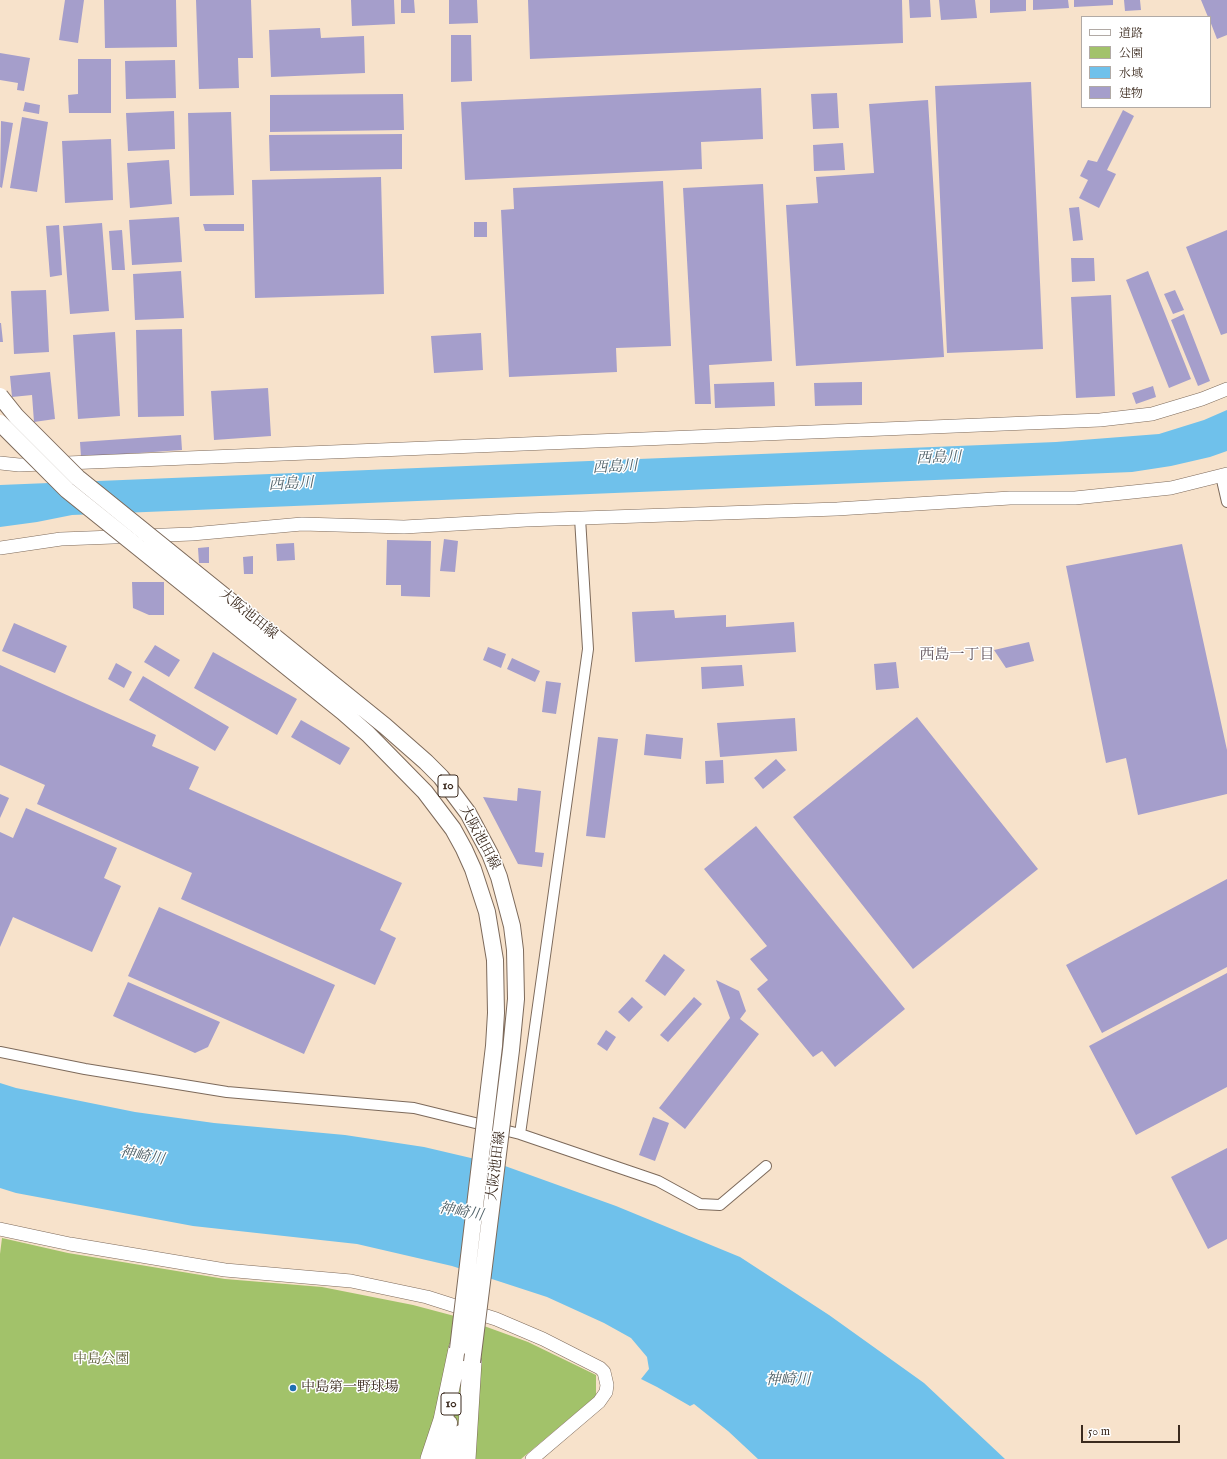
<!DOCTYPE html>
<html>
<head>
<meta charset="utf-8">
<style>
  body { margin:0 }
  #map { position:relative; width:1227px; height:1459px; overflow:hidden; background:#f7e2cb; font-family:"IM FELL English","Noto Serif JP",serif }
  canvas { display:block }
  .legend { position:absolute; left:1081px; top:16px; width:130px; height:92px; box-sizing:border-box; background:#fff; border:1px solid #b1aaa5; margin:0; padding:5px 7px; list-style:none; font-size:12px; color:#3b2a1e }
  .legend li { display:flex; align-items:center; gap:8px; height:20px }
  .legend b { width:20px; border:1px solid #b1aaa5 }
  .scale { position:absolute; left:1081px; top:1425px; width:99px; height:18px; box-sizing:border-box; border:2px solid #3b2a1e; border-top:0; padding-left:5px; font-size:12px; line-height:14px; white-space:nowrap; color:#3b2a1e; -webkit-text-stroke:3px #fff; paint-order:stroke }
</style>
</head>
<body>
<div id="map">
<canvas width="1227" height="1459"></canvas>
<ul class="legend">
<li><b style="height:5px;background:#fff"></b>道路</li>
<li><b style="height:11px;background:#a2c26a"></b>公園</li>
<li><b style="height:11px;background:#6fc1eb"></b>水域</li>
<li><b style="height:11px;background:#a59ecb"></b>建物</li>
</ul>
<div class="scale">50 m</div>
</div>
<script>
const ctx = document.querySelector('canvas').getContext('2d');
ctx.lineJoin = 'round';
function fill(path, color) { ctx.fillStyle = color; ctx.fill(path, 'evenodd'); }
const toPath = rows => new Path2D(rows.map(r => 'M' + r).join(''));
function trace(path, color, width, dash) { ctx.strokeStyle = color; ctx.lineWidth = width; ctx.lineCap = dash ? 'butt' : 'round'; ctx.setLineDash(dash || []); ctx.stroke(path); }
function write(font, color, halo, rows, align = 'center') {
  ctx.font = font + ' "IM FELL English","Noto Serif JP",serif'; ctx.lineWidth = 3; ctx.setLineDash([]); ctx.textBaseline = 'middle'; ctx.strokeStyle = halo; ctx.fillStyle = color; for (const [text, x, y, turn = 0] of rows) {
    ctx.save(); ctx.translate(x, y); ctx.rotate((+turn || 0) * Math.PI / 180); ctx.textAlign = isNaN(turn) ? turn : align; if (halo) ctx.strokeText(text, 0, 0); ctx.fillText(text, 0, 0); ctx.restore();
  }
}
fill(toPath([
  [2,1238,68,1253,225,1279,322,1287,413,1305,462,1318,528,1342,596,1375,596,1396,521,1459,0,1459,0,1254]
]), '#a2c26a');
fill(toPath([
  [1227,410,1227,451,1210,457,1171,466,1132,472,72,515,37,522,0,527,0,485,1056,442,1159,434,1204,420],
  [0,1083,16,1088,135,1112,214,1123,345,1135,424,1147,505,1166,616,1206,740,1257,829,1315,924,1383,1005,1459,758,1459,728,1431,694,1404,690,1406,657,1387,641,1379,649,1369,647,1357,631,1338,604,1323,547,1297,452,1266,357,1244,193,1226,16,1193,0,1188]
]), '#6fc1eb');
fill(toPath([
  [65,0,84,0,78,43,59,40],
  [104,0,176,0,177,47,105,48],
  [196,0,251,0,253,58,238,58,239,88,199,89],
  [351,0,394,0,395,24,352,26],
  [401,0,414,0,415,13,401,13],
  [449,0,477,0,478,23,449,24],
  [528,0,902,0,903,43,530,59],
  [909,0,930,0,931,17,910,18],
  [939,0,975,0,977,18,941,20],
  [990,0,1026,0,1026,11,990,13],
  [1033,0,1068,0,1069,8,1033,10],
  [1074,0,1113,0,1113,5,1074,7],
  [1124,0,1140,0,1141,10,1125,11],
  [1201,0,1227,0,1227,35,1217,39,1210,21,1210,17,1208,17],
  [320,28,321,38,364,36,365,73,271,77,269,30],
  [451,35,471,35,472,81,451,82],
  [0,53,30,58,24,91,17,90,18,83,0,80],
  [78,59,111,59,111,113,69,113,68,95,78,94],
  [175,60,176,98,126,99,125,61],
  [1031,82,1043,349,947,353,935,86],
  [761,88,763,139,701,142,702,169,465,180,461,102],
  [837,93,839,128,813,129,811,94],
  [403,94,404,130,270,132,270,95],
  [928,100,944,357,796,366,786,205,818,203,816,177,874,173,869,104],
  [25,102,40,105,39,114,23,111],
  [1123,110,1134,116,1107,170,1116,174,1099,208,1079,198,1088,180,1080,176,1088,160,1097,162],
  [174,111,175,149,128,151,126,113],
  [231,112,234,195,190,196,188,113],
  [22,117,48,122,37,192,10,188],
  [1,121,13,123,2,188,0,187],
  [402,134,402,169,270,171,269,135],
  [111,139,113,200,65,203,62,141],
  [843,143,845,170,814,171,813,145],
  [169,160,172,204,130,208,127,163],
  [381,177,384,294,255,298,252,180],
  [663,181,671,346,616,348,617,372,509,377,501,210,514,209,513,188],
  [763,184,772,361,709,365,711,404,695,404,683,188],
  [1079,207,1083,240,1073,241,1069,208],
  [179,217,182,262,132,265,129,220],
  [474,222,487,222,487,237,474,237],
  [102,223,109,311,70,314,63,226],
  [203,224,244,224,244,231,205,231],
  [59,225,62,275,50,277,46,226],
  [122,230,125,270,112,270,109,231],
  [1227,230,1227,333,1221,335,1186,247],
  [1071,258,1094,258,1095,281,1072,282],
  [181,271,184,318,135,320,133,274],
  [1148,271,1191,379,1169,388,1126,280],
  [46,290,49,352,14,354,11,291],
  [1175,290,1184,310,1173,314,1164,294],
  [1111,295,1115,396,1076,398,1071,297],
  [1184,314,1210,381,1198,386,1171,320],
  [0,323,1,323,3,342,0,342],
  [182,329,184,416,138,417,136,330],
  [115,332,120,416,78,419,73,335],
  [481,333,483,370,434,373,431,336],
  [50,372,55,419,34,422,32,395,12,397,10,376],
  [774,382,775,406,715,408,714,384],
  [862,382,862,405,815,406,814,383],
  [1153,386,1156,397,1136,404,1132,393],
  [268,388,271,436,214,440,211,391],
  [181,435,182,450,81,457,80,442],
  [444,539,458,541,455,572,440,571],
  [387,540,431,541,430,597,401,596,401,585,386,585],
  [294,543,295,560,277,561,276,544],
  [1182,544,1227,750,1227,794,1138,815,1126,758,1106,763,1066,566],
  [209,547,209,563,199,563,198,548],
  [253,556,253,574,244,574,243,557],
  [132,582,164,582,164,615,149,615,133,608],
  [674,610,675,618,726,615,726,627,794,622,796,652,635,662,632,612],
  [14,623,67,646,55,673,2,651],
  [1029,642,1034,661,1006,668,994,650],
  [155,645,180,660,169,677,144,662],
  [488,647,506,654,501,668,483,660],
  [213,652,297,699,277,735,194,688],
  [512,658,540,671,535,682,507,669],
  [896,662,899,688,876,690,874,664],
  [116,663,132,672,124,688,108,679],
  [0,665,156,735,152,746,199,767,189,789,402,883,380,930,396,938,375,985,181,899,192,873,37,804,45,785,0,765],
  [742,665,744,686,702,689,701,667],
  [143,676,229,727,215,751,129,700],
  [546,681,561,683,556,714,542,712],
  [917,717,1038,869,913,969,793,817],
  [795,718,797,751,720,757,717,723],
  [301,720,350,748,340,765,291,737],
  [646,734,683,738,681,759,644,755],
  [598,737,618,739,605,838,586,836],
  [776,759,786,770,763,789,754,778],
  [723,760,724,783,706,784,705,761],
  [518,788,541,791,535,852,544,853,542,867,518,864,483,797,517,801],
  [0,794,9,798,0,818],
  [26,808,117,848,104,878,121,886,92,952,13,917,0,947,0,832,13,838],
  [756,826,905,1009,835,1067,822,1051,813,1057,757,989,768,980,750,959,767,946,704,869],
  [1227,879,1227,967,1102,1033,1066,965],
  [159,907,335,985,304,1054,128,976],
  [664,954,685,970,665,996,645,981],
  [1227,973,1227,1087,1136,1135,1089,1046],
  [716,980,739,991,746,1011,740,1019,759,1034,685,1129,659,1108,730,1018],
  [128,982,220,1022,208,1047,195,1053,113,1016],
  [632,997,643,1007,629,1022,618,1012],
  [694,997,702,1004,668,1042,660,1035],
  [606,1030,616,1037,607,1051,597,1044],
  [653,1117,669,1123,655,1161,639,1155],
  [1227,1148,1227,1239,1208,1249,1171,1177]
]), '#a59ecb');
const minor = toPath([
  [1221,476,1227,502],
  [0,1052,85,1069,227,1092,414,1108,520,1134,658,1181,700,1204,720,1205,766,1166],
  [520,1134,588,649,580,518]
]);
const tertiary = toPath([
  [0,463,19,465,1100,420,1152,414,1202,399,1227,389],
  [0,548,61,539,192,534,302,524,404,527,526,520,837,509,1010,498,1075,498,1171,488,1227,474],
  [0,1229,70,1244,225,1270,351,1281,427,1297,496,1319,543,1339,600,1368,604,1372,607,1385,606,1392,599,1402,532,1459]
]);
const primary = toPath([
  [442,1459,449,1423],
  [456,1459,461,1433]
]);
const motorway = toPath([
  [430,1459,443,1420,458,1349],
  [466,1459,472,1362]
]);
trace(minor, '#7d6a5b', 12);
trace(tertiary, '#7d6a5b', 14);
trace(primary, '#7d6a5b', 18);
trace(motorway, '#7d6a5b', 20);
trace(minor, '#fff', 10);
trace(tertiary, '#fff', 13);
trace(primary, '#fff', 16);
trace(motorway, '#fff', 19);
const primaryBridge = toPath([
  [0,396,16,416,78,478,385,726,426,762,441,777,468,813,490,854,499,877,512,926,515,950,516,999,511,1050,472,1362],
  [0,423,67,490,343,712,368,734,425,792,453,829,464,849,473,869,487,912,495,960,496,1013,494,1046,458,1349]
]);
trace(primaryBridge, '#7d6a5b', 18, []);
trace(primaryBridge, '#fff', 16);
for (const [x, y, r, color] of [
  [293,1388,4,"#1f6fb2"]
]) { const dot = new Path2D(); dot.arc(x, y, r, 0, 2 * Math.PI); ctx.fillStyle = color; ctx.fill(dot); trace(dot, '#fff', 1.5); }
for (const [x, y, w] of [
  [448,786,20],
  [451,1404,20]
]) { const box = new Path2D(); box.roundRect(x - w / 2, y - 11, w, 22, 3); ctx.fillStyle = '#fff'; ctx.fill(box); trace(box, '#3b2a1e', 1); }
write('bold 13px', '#3b2a1e', null, [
  ["10",448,786],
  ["10",451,1404]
]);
write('14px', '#3b2a1e', '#fff', [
  ["大阪池田線",248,615,39],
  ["大阪池田線",479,838,62],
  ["大阪池田線",497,1166,-83]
]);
write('14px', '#5f5f39', '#fff', [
  ["中島公園",101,1360]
]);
write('14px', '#3b2a1e', '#fff', [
  ["中島第一野球場",301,1388]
], 'left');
write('italic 15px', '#4d5f66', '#fff', [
  ["西島川",939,459,-2],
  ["西島川",615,468,-3],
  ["西島川",291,485,-3],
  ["神崎川",142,1157,10],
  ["神崎川",461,1213,10],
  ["神崎川",788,1381]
]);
write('15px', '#60535b', '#fff', [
  ["西島一丁目",957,656]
]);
</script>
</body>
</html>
